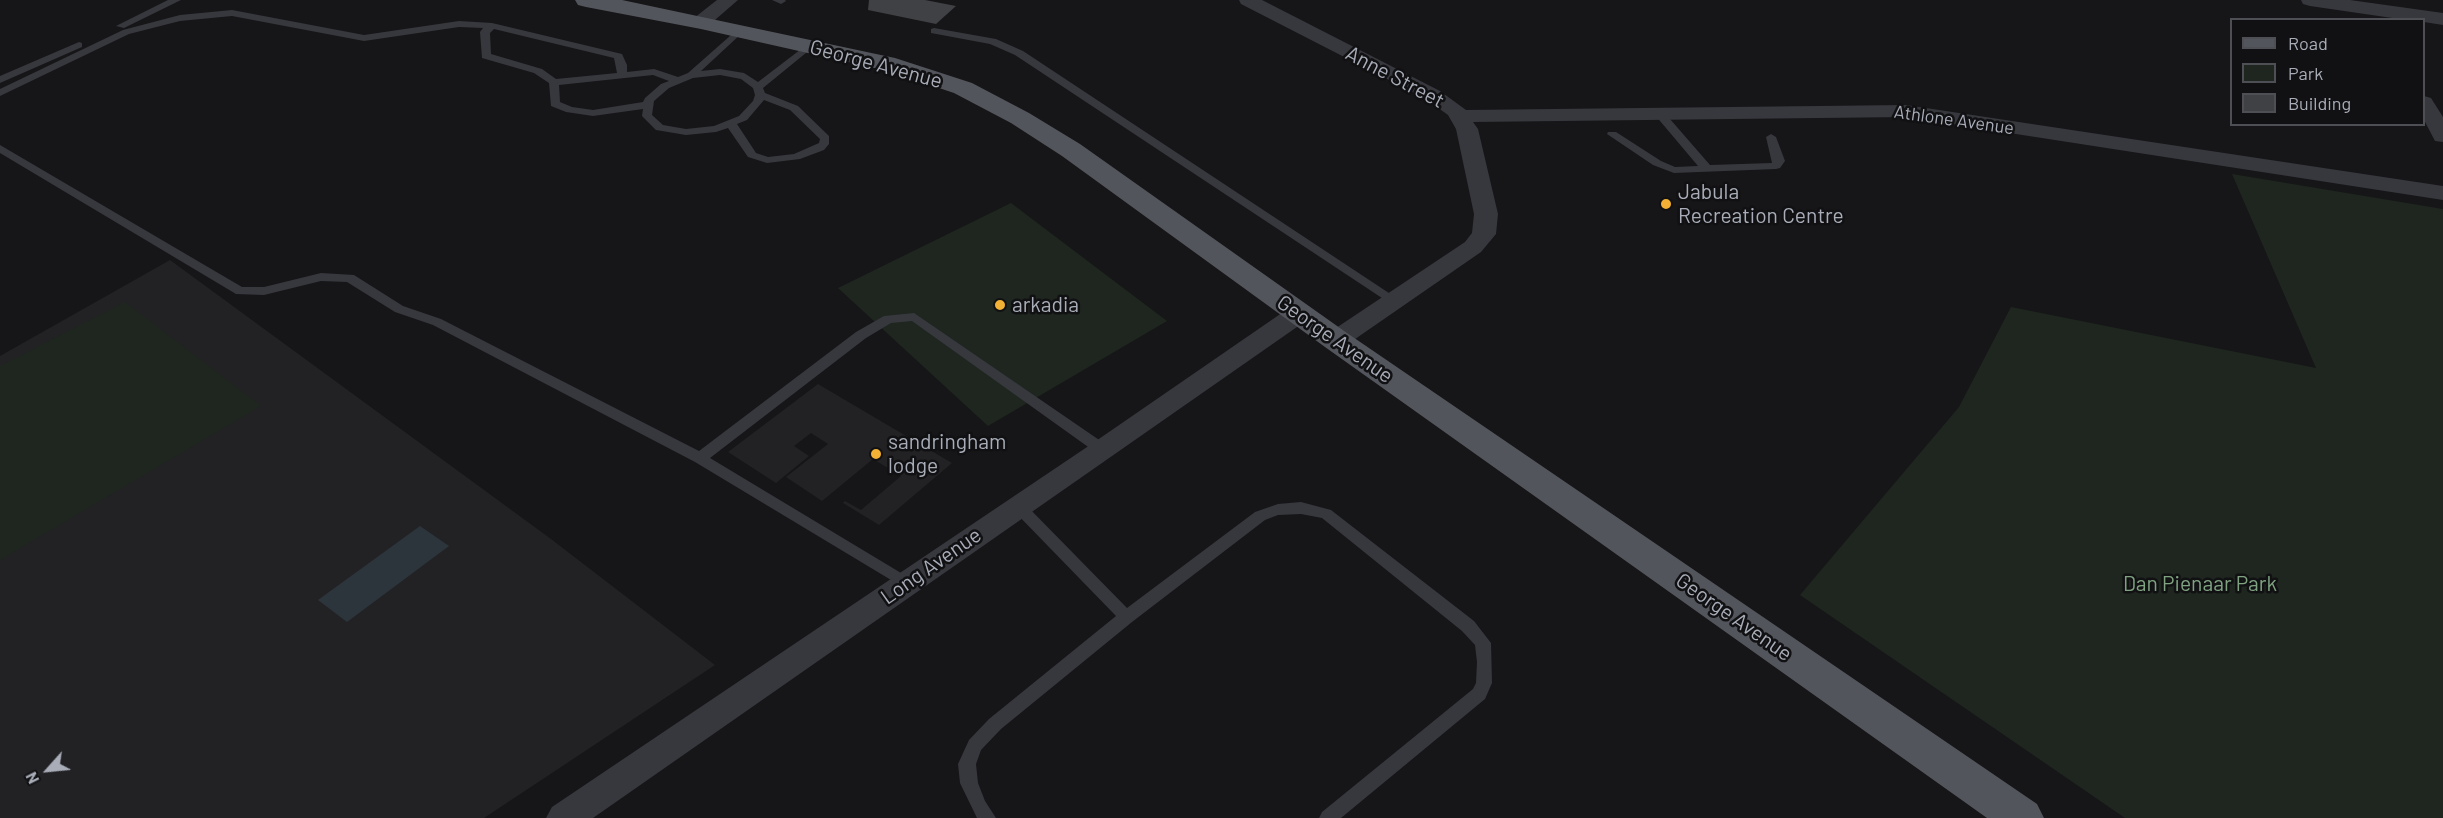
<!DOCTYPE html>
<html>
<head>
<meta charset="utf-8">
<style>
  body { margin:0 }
  #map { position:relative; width:2443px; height:818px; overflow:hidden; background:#161618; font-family:Barlow,sans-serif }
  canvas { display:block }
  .legend { position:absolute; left:2230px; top:18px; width:195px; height:108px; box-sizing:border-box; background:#111113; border:2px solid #4d4f55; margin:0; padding:8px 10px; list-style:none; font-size:18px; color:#a8adb8 }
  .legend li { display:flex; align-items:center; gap:12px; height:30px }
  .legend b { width:30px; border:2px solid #4d4f55 }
  .north { position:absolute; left:18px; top:740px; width:60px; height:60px; -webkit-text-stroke:4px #111113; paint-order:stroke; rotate:243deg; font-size:16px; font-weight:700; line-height:24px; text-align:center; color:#a8adb8 }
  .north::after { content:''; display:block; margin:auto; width:21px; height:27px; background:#a8adb8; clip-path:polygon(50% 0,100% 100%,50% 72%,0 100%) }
</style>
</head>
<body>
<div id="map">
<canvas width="2443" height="818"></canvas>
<ul class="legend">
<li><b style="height:8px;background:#53555c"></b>Road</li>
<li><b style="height:16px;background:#1e261f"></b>Park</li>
<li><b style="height:16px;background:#404145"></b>Building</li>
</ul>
<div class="north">N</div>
</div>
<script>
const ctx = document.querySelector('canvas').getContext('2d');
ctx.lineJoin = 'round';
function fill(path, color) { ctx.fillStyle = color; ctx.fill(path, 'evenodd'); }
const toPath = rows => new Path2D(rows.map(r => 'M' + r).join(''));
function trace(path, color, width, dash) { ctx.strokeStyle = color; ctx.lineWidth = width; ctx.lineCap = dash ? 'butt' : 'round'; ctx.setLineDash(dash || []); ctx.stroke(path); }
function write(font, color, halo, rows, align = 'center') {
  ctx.font = font + ' Barlow,sans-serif'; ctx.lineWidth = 5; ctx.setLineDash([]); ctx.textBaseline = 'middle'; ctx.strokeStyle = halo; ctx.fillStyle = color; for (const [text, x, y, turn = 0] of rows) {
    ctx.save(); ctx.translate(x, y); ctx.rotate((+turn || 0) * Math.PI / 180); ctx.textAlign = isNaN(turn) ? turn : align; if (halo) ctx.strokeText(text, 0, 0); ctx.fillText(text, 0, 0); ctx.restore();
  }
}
fill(toPath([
  [170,260,551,539,715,665,484,818,0,818,0,356],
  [818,384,952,463,879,525,843,503,845,501,861,510,901,476,873,459,822,501,786,477,828,444,811,433,794,446,809,456,776,483,728,452]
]), '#222225');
fill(toPath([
  [2232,174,2443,209,2443,818,2125,818,1800,595,1959,407,2011,307,2316,368],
  [1011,203,1167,321,988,426,838,288],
  [125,302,261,406,0,560,0,366]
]), '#1e261f');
fill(toPath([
  [420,526,449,546,347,622,318,600]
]), '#2c353c');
fill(toPath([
  [869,0,925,0,956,6,936,24,868,10]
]), '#404145');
fill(toPath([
  [168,0,181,0,124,28,116,26,168,0],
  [772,0,785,0,786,1,781,4,772,0],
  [232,10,364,35,459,21,492,23,622,54,627,65,627,72,654,69,678,77,688,73,739,28,742,29,742,33,701,71,720,69,744,73,758,82,809,43,814,46,812,48,763,88,765,93,798,106,829,136,829,144,824,150,800,159,767,163,748,157,728,128,716,132,686,135,656,130,642,116,643,109,593,116,566,112,551,106,549,83,534,73,482,58,480,32,483,28,459,27,364,41,232,16,180,21,129,34,0,96,0,89,123,30,180,15,232,10],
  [494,29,614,58,617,73,556,79,542,69,491,54,490,33,494,29],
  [653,75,669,81,661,84,645,98,643,102,593,110,572,107,560,102,559,85,653,75],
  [720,75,741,79,753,88,755,95,753,101,739,116,714,126,686,129,663,125,652,115,654,101,669,88,693,78,720,75],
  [764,100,790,110,820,139,819,143,794,154,768,157,756,153,737,124,747,120,764,100],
  [934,28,996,39,1023,51,1401,301,1395,305,1391,304,1015,55,990,44,931,33,931,29,934,28],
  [79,42,82,43,82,47,0,83,0,76,79,42],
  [1659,110,1663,111,1710,165,1772,163,1766,137,1771,134,1776,137,1785,161,1780,168,1776,169,1674,173,1653,165,1607,134,1608,132,1616,132,1661,161,1675,167,1698,166,1655,115,1655,111,1659,110],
  [0,145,242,287,264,287,321,273,354,275,403,306,441,319,699,451,856,332,884,316,914,313,1108,446,1110,450,1108,454,1098,454,912,321,891,323,866,338,710,458,911,579,914,583,911,587,906,589,695,462,433,325,395,312,347,282,321,281,264,295,236,294,0,153,0,145],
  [1018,501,1023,502,1127,608,1255,512,1278,504,1301,502,1331,510,1474,621,1491,643,1492,683,1485,699,1341,818,1319,818,1322,812,1473,689,1476,683,1477,662,1475,645,1462,631,1322,518,1301,514,1278,515,1265,520,1132,622,1001,729,981,750,976,764,978,783,985,801,996,818,977,818,960,783,958,764,969,740,989,719,1116,616,1013,510,1011,506,1013,502,1018,501]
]), '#37383d');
fill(toPath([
  [717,0,738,0,708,26,694,26,691,22,694,18,717,0],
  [1239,0,1262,0,1440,91,1466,110,1906,105,2443,186,2443,200,1906,117,1473,122,1478,129,1498,214,1496,234,1481,252,1345,346,1336,349,1327,346,1323,340,1327,334,1465,242,1472,233,1474,214,1456,129,1448,115,1426,99,1241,4,1239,0],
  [2301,0,2350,0,2443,13,2443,25,2424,22,2424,20,2406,20,2310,6,2303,4,2301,0],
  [2424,96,2431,98,2443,117,2443,142,2435,141,2424,120,2424,96],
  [1298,306,1307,308,1311,314,1307,320,593,818,546,818,552,807,1093,443,1289,308,1298,306]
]), '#37383d');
fill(toPath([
  [575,0,622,0,895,58,972,83,1029,113,1080,144,1347,333,2037,804,2044,818,1987,818,1325,347,1062,156,1011,123,954,93,888,71,701,29,586,7,578,5,575,0]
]), '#53555c');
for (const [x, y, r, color] of [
  [1666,204,6,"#f2b134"],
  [1000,305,6,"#f2b134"],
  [876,454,6,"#f2b134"]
]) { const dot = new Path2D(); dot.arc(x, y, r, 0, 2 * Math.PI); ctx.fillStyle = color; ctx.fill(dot); trace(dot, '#111113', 2); }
write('18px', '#a8adb8', '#111113', [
  ["Athlone Avenue",1954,120,8]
]);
write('21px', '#a8adb8', '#111113', [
  ["George Avenue",876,64,15],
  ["Anne Street",1395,77,28],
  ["George Avenue",1335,339,35],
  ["Long Avenue",931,566,-35],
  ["George Avenue",1734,617,35]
]);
write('21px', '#a8adb8', '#111113', [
  ["Jabula",1678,192],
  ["Recreation Centre",1678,216],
  ["arkadia",1012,305],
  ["sandringham",888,442],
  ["lodge",888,466]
], 'left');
write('21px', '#7fa381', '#111113', [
  ["Dan Pienaar Park",2200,584]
]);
</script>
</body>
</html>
